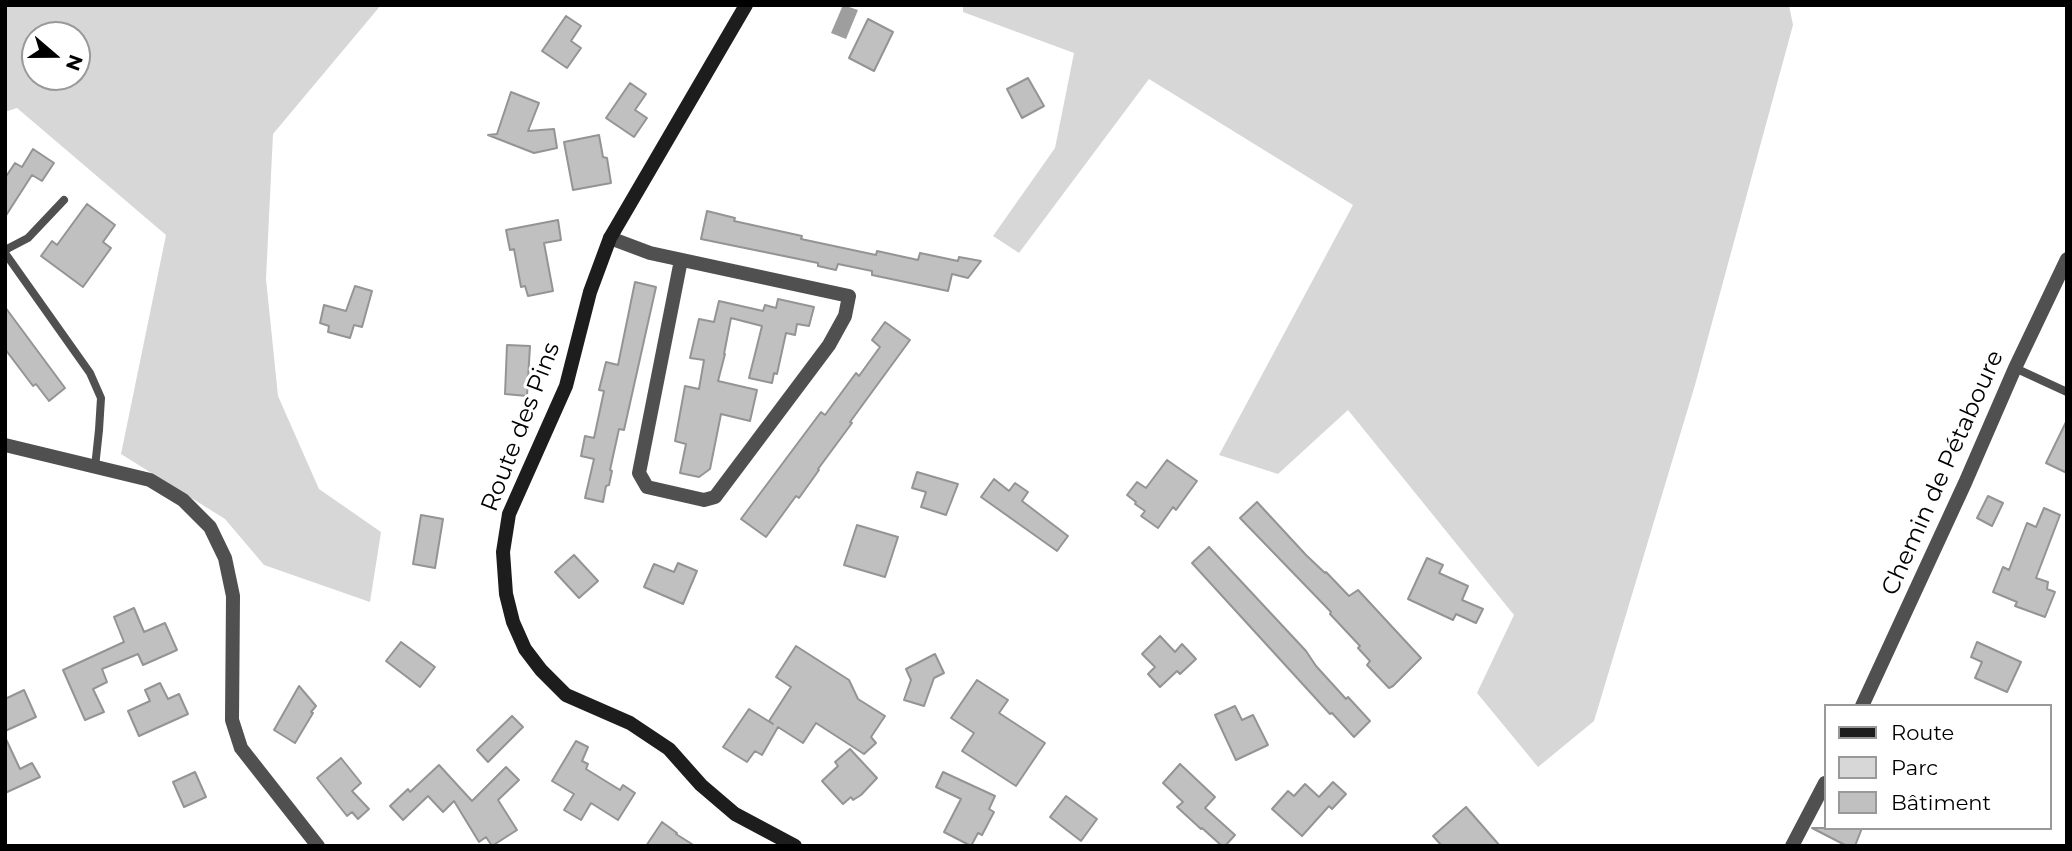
<!DOCTYPE html>
<html>
<head>
<meta charset="utf-8">
<style>
  body { margin:0 }
  #map { position:relative; width:2072px; height:851px; overflow:hidden; background:#fff; font-family:Montserrat,sans-serif }
  canvas { display:block }
  .frame { position:absolute; inset:0; border:7px solid #000; pointer-events:none }
  .legend { position:absolute; left:1824px; top:704px; width:228px; height:126px; box-sizing:border-box; background:#fff; border:2px solid #999; margin:0; padding:9px 12px; list-style:none; font-size:21px; color:#000 }
  .legend li { display:flex; align-items:center; gap:14px; height:35px }
  .legend b { width:35px; border:2px solid #999 }
  .north { position:absolute; left:21px; top:21px; width:70px; height:70px; box-sizing:border-box; background:#fff; border:2px solid #999; border-radius:50%; rotate:110deg; font-size:19px; font-weight:700; line-height:28px; text-align:center; color:#000 }
  .north::after { content:''; display:block; margin:auto; width:24px; height:32px; background:#000; clip-path:polygon(50% 0,100% 100%,50% 72%,0 100%) }
</style>
</head>
<body>
<div id="map">
<canvas width="2072" height="851"></canvas>
<div class="frame"></div>
<ul class="legend">
<li><b style="height:9px;background:#1d1d1d"></b>Route</li>
<li><b style="height:19px;background:#d7d7d7"></b>Parc</li>
<li><b style="height:19px;background:#c0c0c0"></b>Bâtiment</li>
</ul>
<div class="north">N</div>
</div>
<script>
const ctx = document.querySelector('canvas').getContext('2d');
ctx.lineJoin = 'round';
function fill(path, color) { ctx.fillStyle = color; ctx.fill(path, 'evenodd'); }
const toPath = rows => new Path2D(rows.map(r => 'M' + r).join(''));
function trace(path, color, width, dash) { ctx.strokeStyle = color; ctx.lineWidth = width; ctx.lineCap = dash ? 'butt' : 'round'; ctx.setLineDash(dash || []); ctx.stroke(path); }
function write(font, color, halo, rows, align = 'center') {
  ctx.font = font + ' Montserrat,sans-serif'; ctx.lineWidth = 6; ctx.setLineDash([]); ctx.textBaseline = 'middle'; ctx.strokeStyle = halo; ctx.fillStyle = color; for (const [text, x, y, turn = 0] of rows) {
    ctx.save(); ctx.translate(x, y); ctx.rotate((+turn || 0) * Math.PI / 180); ctx.textAlign = isNaN(turn) ? turn : align; if (halo) ctx.strokeText(text, 0, 0); ctx.fillText(text, 0, 0); ctx.restore();
  }
}
fill(toPath([
  [5,5,381,5,273,134,266,279,278,396,319,489,381,532,370,602,264,565,225,519,121,454,166,235,17,108,5,112],
  [35,35,77,35,77,77,35,77],
  [963,5,1789,5,1793,25,1695,385,1594,721,1538,767,1477,693,1514,615,1348,410,1278,474,1219,455,1353,205,1149,79,1019,253,993,236,1055,148,1074,53,963,12]
]), '#d7d7d7');
fill(toPath([
  [843,5,858,10,846,39,831,33]
]), '#9e9e9e');
trace(toPath([
  [5,845,6,846]
]), '#9e9e9e', 5);
const building = toPath([
  [566,16,581,26,571,41,581,48,567,68,542,51,566,16],
  [868,19,893,32,874,71,849,58,868,19],
  [1028,78,1044,106,1022,118,1007,89,1028,78],
  [630,83,646,94,635,110,647,118,634,137,606,118,630,83],
  [511,92,539,103,528,131,554,129,557,148,534,153,488,135,497,134,511,92],
  [599,135,603,157,607,158,611,183,573,190,564,142,599,135],
  [33,149,54,163,42,181,32,175,5,217,5,178,15,163,22,167,33,149],
  [87,204,115,225,103,242,111,248,83,287,41,256,52,241,57,245,87,204],
  [707,211,735,218,734,221,802,236,801,239,876,255,877,251,918,260,920,253,958,261,959,257,981,261,968,278,952,274,948,291,872,275,872,271,838,264,836,270,818,266,818,263,701,239,707,211],
  [558,220,561,240,544,243,553,291,528,296,525,286,521,287,514,249,510,250,506,230,558,220],
  [635,282,656,287,624,430,619,429,610,470,612,471,609,485,606,486,603,502,585,498,594,459,581,456,585,436,594,438,604,391,599,390,606,362,618,365,635,282],
  [355,286,372,291,362,327,354,325,350,338,328,332,329,326,320,323,324,305,346,311,355,286],
  [778,299,814,307,809,326,797,324,795,335,786,333,777,374,774,373,772,383,749,378,762,326,731,318,724,354,725,354,718,381,757,390,750,421,721,414,710,469,699,477,680,473,686,444,675,441,685,386,699,389,704,360,690,358,699,319,714,322,719,301,763,311,765,305,776,308,778,299],
  [5,307,65,388,49,401,36,384,33,386,5,349,5,307],
  [885,322,910,340,850,422,852,423,818,469,819,470,799,498,796,496,766,537,741,519,821,412,825,415,856,373,859,376,880,347,872,340,885,322],
  [507,345,530,346,527,396,505,394,507,345],
  [2067,420,2067,473,2046,463,2067,420],
  [1167,460,1197,481,1176,510,1173,507,1158,528,1141,516,1145,511,1135,504,1136,502,1127,495,1137,482,1146,488,1167,460],
  [917,472,958,484,946,515,921,507,926,492,912,488,917,472],
  [994,479,1009,491,1015,483,1028,492,1022,501,1068,536,1057,551,981,497,994,479],
  [1988,496,2003,503,1992,526,1977,518,1988,496],
  [1257,502,1306,555,1325,573,1326,572,1349,596,1358,590,1421,658,1393,686,1389,688,1367,665,1370,661,1358,648,1360,646,1330,614,1331,612,1240,518,1257,502],
  [2044,508,2060,515,2036,578,2048,582,2047,589,2055,592,2045,617,2015,606,2017,602,1993,592,2003,567,2009,570,2027,523,2036,527,2044,508],
  [421,515,443,519,435,568,413,564,421,515],
  [857,525,898,537,885,577,844,565,857,525],
  [1209,547,1306,651,1316,666,1346,699,1348,697,1370,721,1354,737,1332,713,1330,714,1192,563,1209,547],
  [574,555,598,581,579,598,555,572,574,555],
  [1427,558,1443,565,1439,573,1468,586,1462,600,1483,609,1476,623,1456,614,1453,620,1408,599,1427,558],
  [678,563,697,571,683,604,644,587,654,564,674,572,678,563],
  [134,608,144,632,165,623,177,650,143,665,138,654,102,669,107,682,93,689,104,712,85,720,63,670,124,642,114,617,134,608],
  [1160,636,1175,652,1182,644,1196,659,1180,674,1177,671,1160,687,1148,674,1155,667,1142,654,1160,636],
  [401,642,435,667,420,687,386,661,401,642],
  [1977,642,2021,662,2007,692,1975,678,1982,662,1971,657,1977,642],
  [796,646,849,680,858,699,885,716,871,737,876,743,864,754,816,723,803,743,778,727,762,755,755,751,747,762,723,747,749,709,773,724,769,721,791,687,776,677,796,646],
  [935,654,944,673,934,678,924,706,904,700,911,680,906,669,935,654],
  [977,680,1008,700,999,713,1045,743,1016,786,962,751,974,733,951,718,977,680],
  [160,683,168,699,179,694,188,714,139,736,128,711,150,701,145,690,160,683],
  [299,686,316,706,311,712,313,713,295,743,274,730,299,686],
  [24,690,36,717,5,731,5,699,24,690],
  [1235,706,1242,720,1253,715,1268,745,1236,760,1215,715,1235,706],
  [512,716,523,727,488,762,477,750,512,716],
  [5,737,20,769,32,763,40,777,5,793,5,737],
  [576,741,588,747,582,761,588,764,586,769,620,790,623,785,635,793,618,820,591,803,581,820,564,810,574,794,552,781,576,741],
  [850,749,877,778,861,795,853,800,851,797,843,804,822,781,838,766,835,762,850,749],
  [341,758,361,783,352,791,369,809,358,819,352,812,347,816,317,778,341,758],
  [1180,764,1215,797,1205,808,1235,835,1225,846,1222,846,1202,828,1201,829,1177,807,1183,802,1163,783,1180,764],
  [439,765,472,801,506,767,519,780,498,800,517,830,492,846,486,837,479,842,454,801,443,812,428,796,403,820,390,806,408,789,410,792,439,765],
  [195,772,206,797,184,807,173,782,195,772],
  [943,772,995,796,989,809,994,812,982,835,978,833,971,846,944,832,961,799,936,787,943,772],
  [1333,782,1346,794,1332,809,1329,806,1302,836,1272,809,1288,791,1294,796,1305,784,1319,797,1333,782],
  [1066,796,1097,819,1081,841,1050,817,1066,796],
  [1466,807,1500,846,1442,846,1433,836,1466,807],
  [662,822,677,833,676,834,695,846,646,846,662,822],
  [1812,828,1862,828,1855,846,1847,846,1812,828]
]);
fill(building, '#c0c0c0');
trace(building, '#949494', 2);
trace(toPath([
  [5,250,28,238,64,200],
  [5,253,90,373,101,398,99,430,95,467],
  [2015,368,2067,392]
]), '#505050', 8);
trace(toPath([
  [610,238,650,253,849,296,845,316,829,345,715,497,704,500,647,487,639,473,681,260],
  [5,445,150,480,183,500,210,527,225,558,233,596,232,720,241,748,318,846],
  [1862,706,1965,483,2015,368,2067,259],
  [1792,846,1825,783]
]), '#505050', 14);
trace(toPath([
  [746,5,610,238,590,292,566,386,509,514,503,552,506,594,513,622,525,649,541,670,566,695,630,723,669,749,701,785,735,814,795,846]
]), '#1d1d1d', 14);
write('24px', '#000', '#fff', [
  ["Route des Pins",521,427,-69],
  ["Chemin de Pétaboure",1943,473,-66]
]);
</script>
</body>
</html>
